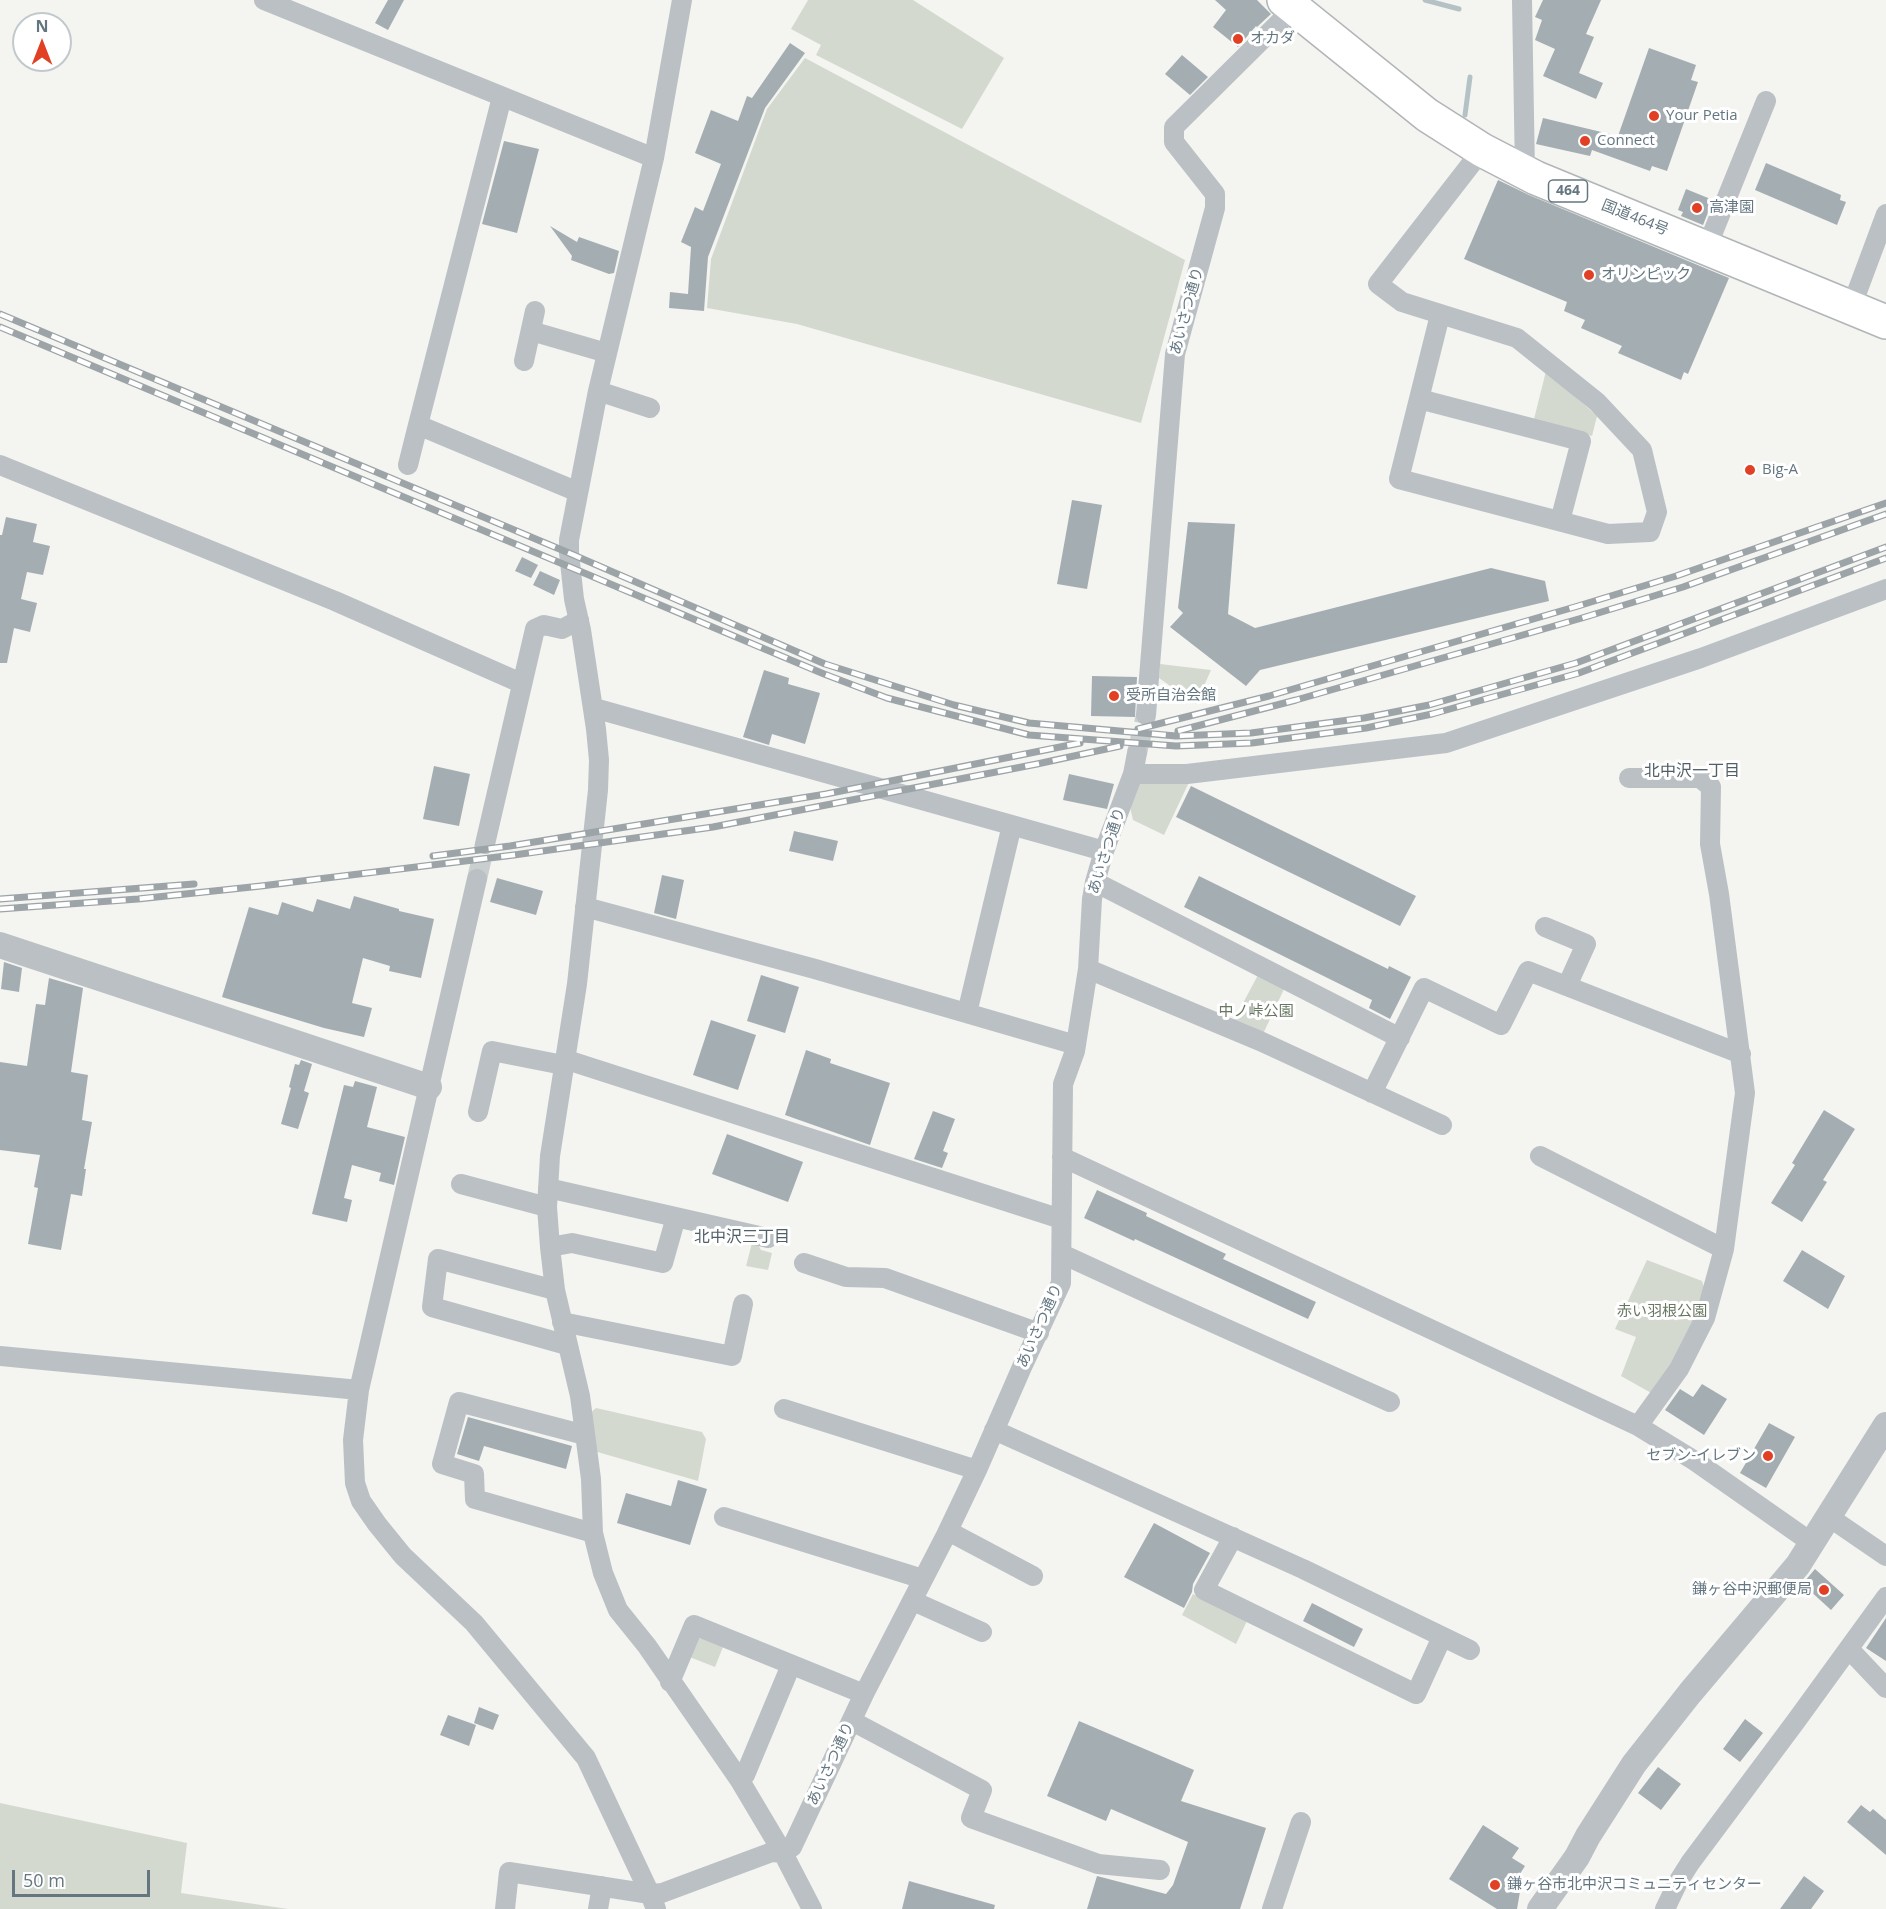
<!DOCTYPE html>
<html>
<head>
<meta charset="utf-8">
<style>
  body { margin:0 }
  #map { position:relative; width:1886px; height:1909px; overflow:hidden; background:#f4f4f0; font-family:"Open Sans",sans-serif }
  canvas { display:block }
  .north { position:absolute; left:12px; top:12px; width:60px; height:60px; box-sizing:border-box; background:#fff; border:2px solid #c1c9cd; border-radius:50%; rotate:0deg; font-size:16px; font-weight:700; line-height:24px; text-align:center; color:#647781 }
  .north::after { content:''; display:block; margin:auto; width:21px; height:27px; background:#e14024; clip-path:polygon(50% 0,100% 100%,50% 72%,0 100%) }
  .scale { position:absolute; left:12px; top:1870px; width:138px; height:27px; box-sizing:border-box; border:3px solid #647781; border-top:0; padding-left:8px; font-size:18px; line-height:21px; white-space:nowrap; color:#647781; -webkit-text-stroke:4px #fff; paint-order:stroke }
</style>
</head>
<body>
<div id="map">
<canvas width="1886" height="1909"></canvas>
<div class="north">N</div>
<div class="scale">50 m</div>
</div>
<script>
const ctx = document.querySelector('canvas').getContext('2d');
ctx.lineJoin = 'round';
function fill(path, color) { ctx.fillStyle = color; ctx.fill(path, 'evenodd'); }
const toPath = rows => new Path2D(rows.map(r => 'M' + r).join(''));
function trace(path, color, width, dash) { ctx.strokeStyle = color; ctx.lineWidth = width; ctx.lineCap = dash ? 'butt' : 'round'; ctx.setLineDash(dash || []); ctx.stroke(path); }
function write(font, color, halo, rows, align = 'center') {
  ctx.font = font + ' "Open Sans","Noto Sans JP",sans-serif'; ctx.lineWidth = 6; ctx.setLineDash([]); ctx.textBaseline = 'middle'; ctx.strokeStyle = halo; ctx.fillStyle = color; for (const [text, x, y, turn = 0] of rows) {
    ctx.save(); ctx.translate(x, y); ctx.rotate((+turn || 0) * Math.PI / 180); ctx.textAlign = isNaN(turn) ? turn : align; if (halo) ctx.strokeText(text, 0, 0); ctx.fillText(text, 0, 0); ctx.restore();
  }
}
fill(toPath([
  [808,0,913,0,1004,58,962,129,816,55,821,45,791,29],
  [805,58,1185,260,1141,423,797,324,707,308,711,259,767,109],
  [1546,371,1597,416,1592,436,1534,419],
  [1160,664,1211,670,1196,704,1159,678],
  [1191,778,1164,835,1133,820,1130,807,1138,783],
  [1259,973,1285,987,1263,1034,1233,1022],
  [752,1243,757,1243,761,1250,772,1253,768,1270,746,1266],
  [1647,1260,1702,1281,1705,1290,1697,1321,1653,1394,1621,1376,1636,1337,1615,1329],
  [596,1408,702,1432,706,1439,698,1481,594,1451,590,1413],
  [1193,1594,1247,1621,1236,1644,1182,1615],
  [701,1638,723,1647,715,1667,687,1656,693,1641],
  [0,1803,187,1843,181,1893,288,1909,0,1909]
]), '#d4d9d0');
trace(toPath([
  [1425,0,1459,9],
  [1465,115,1470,77]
]), '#b4c2c5', 5);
fill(toPath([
  [388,0,404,0,388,30,375,23],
  [1215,0,1257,0,1271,14,1257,27,1256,26,1238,47,1213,27,1226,10],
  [1543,0,1601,0,1586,34,1594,37,1579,73,1603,83,1596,99,1543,76,1555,49,1535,40,1542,20,1535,17],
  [790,43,805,53,765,108,708,257,704,311,669,308,670,292,688,294,691,247,681,242,695,207,703,211,721,164,695,153,711,110,738,121,747,96,752,98],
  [1649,48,1696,65,1691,80,1698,82,1667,171,1652,166,1650,171,1592,150,1590,156,1536,144,1543,118,1618,136],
  [1182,55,1208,77,1190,95,1165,74],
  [504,141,539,149,517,233,482,224],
  [1766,163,1841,195,1840,200,1846,202,1837,225,1755,190],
  [1498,180,1529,195,1729,278,1688,374,1684,372,1681,380,1618,353,1622,346,1581,328,1585,320,1564,311,1567,302,1464,259],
  [1686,189,1713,200,1703,225,1681,216,1683,212,1678,210],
  [550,226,577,242,579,237,619,251,614,273,609,274,571,260,572,256],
  [1072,500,1102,505,1087,589,1057,584],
  [6,517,37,524,33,542,50,546,43,575,27,572,21,599,37,603,30,632,14,628,7,663,0,663,0,535,2,535],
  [1188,522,1235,524,1228,614,1255,628,1491,568,1545,581,1549,601,1260,670,1246,686,1170,627,1183,613,1178,608],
  [522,557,538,565,531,578,515,571],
  [540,571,560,580,554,595,533,585],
  [764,670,789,678,788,684,820,693,805,744,772,734,769,745,743,737],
  [1092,676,1137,677,1135,717,1091,716],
  [434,766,470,774,459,826,423,819],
  [1069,774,1114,784,1107,809,1063,800],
  [1191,786,1416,896,1400,926,1176,817],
  [794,831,838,841,833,861,789,851],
  [662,875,684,880,676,919,654,913],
  [1199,876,1388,969,1389,966,1411,977,1390,1019,1369,1008,1372,1000,1184,907],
  [497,878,543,891,536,915,490,902],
  [354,896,399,909,399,911,434,919,421,978,389,971,390,966,363,958,352,1003,372,1008,364,1037,324,1028,222,997,249,907,278,915,282,902,313,912,317,899,350,909],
  [4,962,22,968,19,992,1,989],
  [761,975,799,987,785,1033,747,1021],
  [49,978,83,988,71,1072,88,1075,82,1120,92,1122,84,1169,86,1169,82,1196,71,1194,61,1250,28,1244,38,1188,34,1187,40,1155,0,1150,0,1062,27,1066,36,1004,45,1005],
  [711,1020,756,1035,738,1090,693,1075],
  [806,1050,831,1059,830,1063,890,1083,870,1145,785,1115],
  [301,1060,312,1064,304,1091,309,1093,298,1129,281,1124,291,1088,289,1087,295,1064,299,1065],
  [355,1081,377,1087,367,1127,405,1137,394,1185,379,1181,381,1173,352,1165,344,1198,352,1200,347,1222,312,1214,344,1085,353,1087],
  [1824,1110,1855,1129,1823,1180,1827,1182,1802,1222,1771,1203,1795,1165,1792,1163],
  [933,1111,955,1119,943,1151,948,1153,942,1168,914,1159],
  [727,1134,803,1162,788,1202,712,1174],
  [1097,1190,1147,1213,1146,1216,1226,1254,1223,1259,1316,1302,1308,1319,1135,1239,1134,1241,1084,1218],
  [1802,1250,1845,1276,1828,1309,1783,1281],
  [1702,1384,1727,1399,1704,1435,1665,1410,1680,1389,1693,1397],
  [468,1417,572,1446,566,1469,484,1446,479,1461,457,1454],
  [1769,1423,1795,1437,1766,1488,1740,1473],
  [678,1480,707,1489,690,1545,617,1523,626,1493,671,1506],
  [1154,1523,1210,1553,1193,1584,1192,1592,1184,1608,1124,1577],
  [1815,1569,1844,1595,1831,1610,1807,1588,1809,1586,1804,1582],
  [1312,1603,1363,1629,1354,1647,1303,1621],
  [1886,1618,1886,1661,1866,1648],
  [479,1707,499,1715,493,1730,474,1723],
  [448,1715,476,1725,469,1746,440,1735],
  [1745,1719,1763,1733,1740,1762,1723,1749],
  [1079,1721,1194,1770,1181,1801,1266,1828,1240,1909,1087,1909,1097,1876,1166,1894,1173,1885,1188,1842,1111,1809,1106,1821,1047,1796],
  [1658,1767,1681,1784,1661,1810,1638,1793],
  [1861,1805,1870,1812,1873,1809,1886,1820,1886,1855,1847,1822],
  [1483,1825,1519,1848,1512,1858,1525,1866,1516,1880,1521,1886,1517,1909,1497,1909,1449,1879],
  [1804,1876,1824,1891,1811,1909,1780,1909],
  [909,1881,995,1905,994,1909,902,1909]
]), '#a4aeb2');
trace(toPath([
  [1137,753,1146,715],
  [477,879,485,844]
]), '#c9cecf', 20, [20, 10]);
const trunk = toPath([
  [1284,0,1427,115,1482,150,1536,178,1886,322]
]);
trace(trunk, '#b0b5b7', 36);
trace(toPath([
  [264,0,654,158],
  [682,0,654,158,598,391,569,540,569,553,574,599,581,630,596,729,599,760,598,790,577,984,550,1156,547,1207,550,1247,555,1290,580,1396,591,1479,593,1533,603,1573,618,1610,647,1646,739,1779,783,1853,812,1909],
  [1522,0,1525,173],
  [502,97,418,425,578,492],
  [1707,247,1766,101],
  [1851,308,1886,214],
  [1440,315,1399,479,1608,534,1650,532,1657,512,1642,450,1597,402,1517,338,1402,302,1378,284,1482,150],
  [531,331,607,353],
  [524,361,535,311],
  [598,391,650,408],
  [1419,399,1581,441,1560,521],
  [0,465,335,601,521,683],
  [408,465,418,425],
  [594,708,1104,851],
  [1146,715,1175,354,1215,208,1215,194,1174,142,1174,127,1294,8],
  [1133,774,1187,774,1446,743,1701,658,1886,589],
  [1629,778,1700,778,1711,787,1710,844,1719,894,1745,1093,1724,1249,1705,1318,1679,1369,1638,1426],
  [485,844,535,629,544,625,562,629,579,620],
  [477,879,359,1390,353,1440,355,1483,361,1501,377,1524,403,1556,474,1623,586,1758,650,1894,656,1909],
  [1095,882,1400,1038],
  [585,907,815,969,1076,1045],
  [1545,927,1586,944,1567,986],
  [1088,969,1260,1041,1442,1125],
  [967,1013,1012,825],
  [564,1059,1061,1219],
  [1372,1093,1424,988,1501,1025,1528,971,1741,1054],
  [478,1112,492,1051,563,1065],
  [1540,1156,1724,1249],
  [1062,1157,1638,1426,1695,1461,1812,1543],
  [461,1184,547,1207],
  [548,1188,768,1238],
  [550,1247,572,1243,663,1263,676,1217],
  [1062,1254,1151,1295,1390,1402],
  [804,1263,846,1277,885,1278,1039,1333],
  [555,1290,438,1259,432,1307,567,1345],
  [562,1322,732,1356,743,1304],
  [0,1356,359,1390],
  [784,1409,977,1470],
  [994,1430,1303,1569,1470,1650],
  [585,1435,459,1402,442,1464,474,1474,475,1499,593,1533],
  [724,1517,923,1579],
  [1829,1517,1886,1556],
  [948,1531,1033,1576],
  [1233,1537,1204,1590,1416,1694,1442,1637],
  [913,1601,982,1632],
  [1849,1649,1886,1688],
  [670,1682,694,1625,864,1694],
  [852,1721,982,1790,971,1818,1098,1864,1160,1870],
  [739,1779,745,1775,791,1665],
  [505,1909,509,1872,650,1894,662,1893,772,1852,783,1853,792,1847,864,1694,946,1535,977,1470,1022,1367,1061,1283,1063,1084,1075,1051,1088,969,1092,899,1095,882,1104,851,1133,774,1137,753],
  [598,1909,602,1886],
  [1272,1909,1301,1822],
  [1665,1909,1678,1882,1690,1863,1796,1721,1886,1597]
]), '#bac0c3', 20);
trace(toPath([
  [0,945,429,1087],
  [1540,1909,1577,1857,1588,1836,1634,1764,1690,1693,1798,1565,1886,1425]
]), '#bac0c3', 26);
trace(trunk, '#fff', 33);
const rail = toPath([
  [0,314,569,553,825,664,954,705,1029,723,1176,736,1251,733,1364,718,1429,705,1576,663,1886,547],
  [0,327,824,674,887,698,1029,735,1176,746,1252,743,1366,728,1432,714,1579,673,1886,558],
  [1138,729,1269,696,1578,606,1676,576,1886,503],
  [1178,731,1296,700,1582,618,1683,587,1886,514],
  [433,856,510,846,826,794,1080,743],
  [0,899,194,884],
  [0,909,138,899,261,886,514,855,713,827,1037,764,1120,746]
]);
trace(rail, '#9ca4a8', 7);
trace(rail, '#fff', 4.5, [14]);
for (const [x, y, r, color] of [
  [1238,39,6,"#e14024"],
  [1654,116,6,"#e14024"],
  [1585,141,6,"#e14024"],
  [1697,208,6,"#e14024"],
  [1589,275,6,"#e14024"],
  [1750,470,6,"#e14024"],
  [1114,696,6,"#e14024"],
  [1768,1456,6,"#e14024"],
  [1824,1590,6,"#e14024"],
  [1495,1885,6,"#e14024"]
]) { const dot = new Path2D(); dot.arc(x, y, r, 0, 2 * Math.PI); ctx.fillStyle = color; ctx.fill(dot); trace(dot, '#fff', 2); }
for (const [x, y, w] of [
  [1568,191,39]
]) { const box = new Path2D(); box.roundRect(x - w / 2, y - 11, w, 22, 4.5); ctx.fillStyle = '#fff'; ctx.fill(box); trace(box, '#647781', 1.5); }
write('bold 14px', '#647781', null, [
  ["464",1568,191]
]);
write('15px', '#647781', '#fff', [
  ["オカダ",1250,39],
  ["Your Petia",1666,116],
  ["Connect",1597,141],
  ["高津園",1709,208],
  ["オリンピック",1601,275],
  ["Big-A",1762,470],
  ["受所自治会館",1126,696],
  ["セブン-イレブン",1756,1456,"right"],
  ["鎌ヶ谷中沢郵便局",1812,1590,"right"],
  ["鎌ヶ谷市北中沢コミュニティセンター",1507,1885]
], 'left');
write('15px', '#647781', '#fff', [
  ["国道464号",1635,218,22],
  ["あいさつ通り",1187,311,-75],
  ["あいさつ通り",1107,851,-72],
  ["あいさつ通り",1040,1326,-66],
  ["あいさつ通り",831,1764,-65]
]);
write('15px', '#697862', '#fff', [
  ["中ノ峠公園",1256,1012],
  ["赤い羽根公園",1662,1312]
]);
write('16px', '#515f66', '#fff', [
  ["北中沢一丁目",1692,771],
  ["北中沢三丁目",742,1237]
]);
</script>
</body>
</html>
